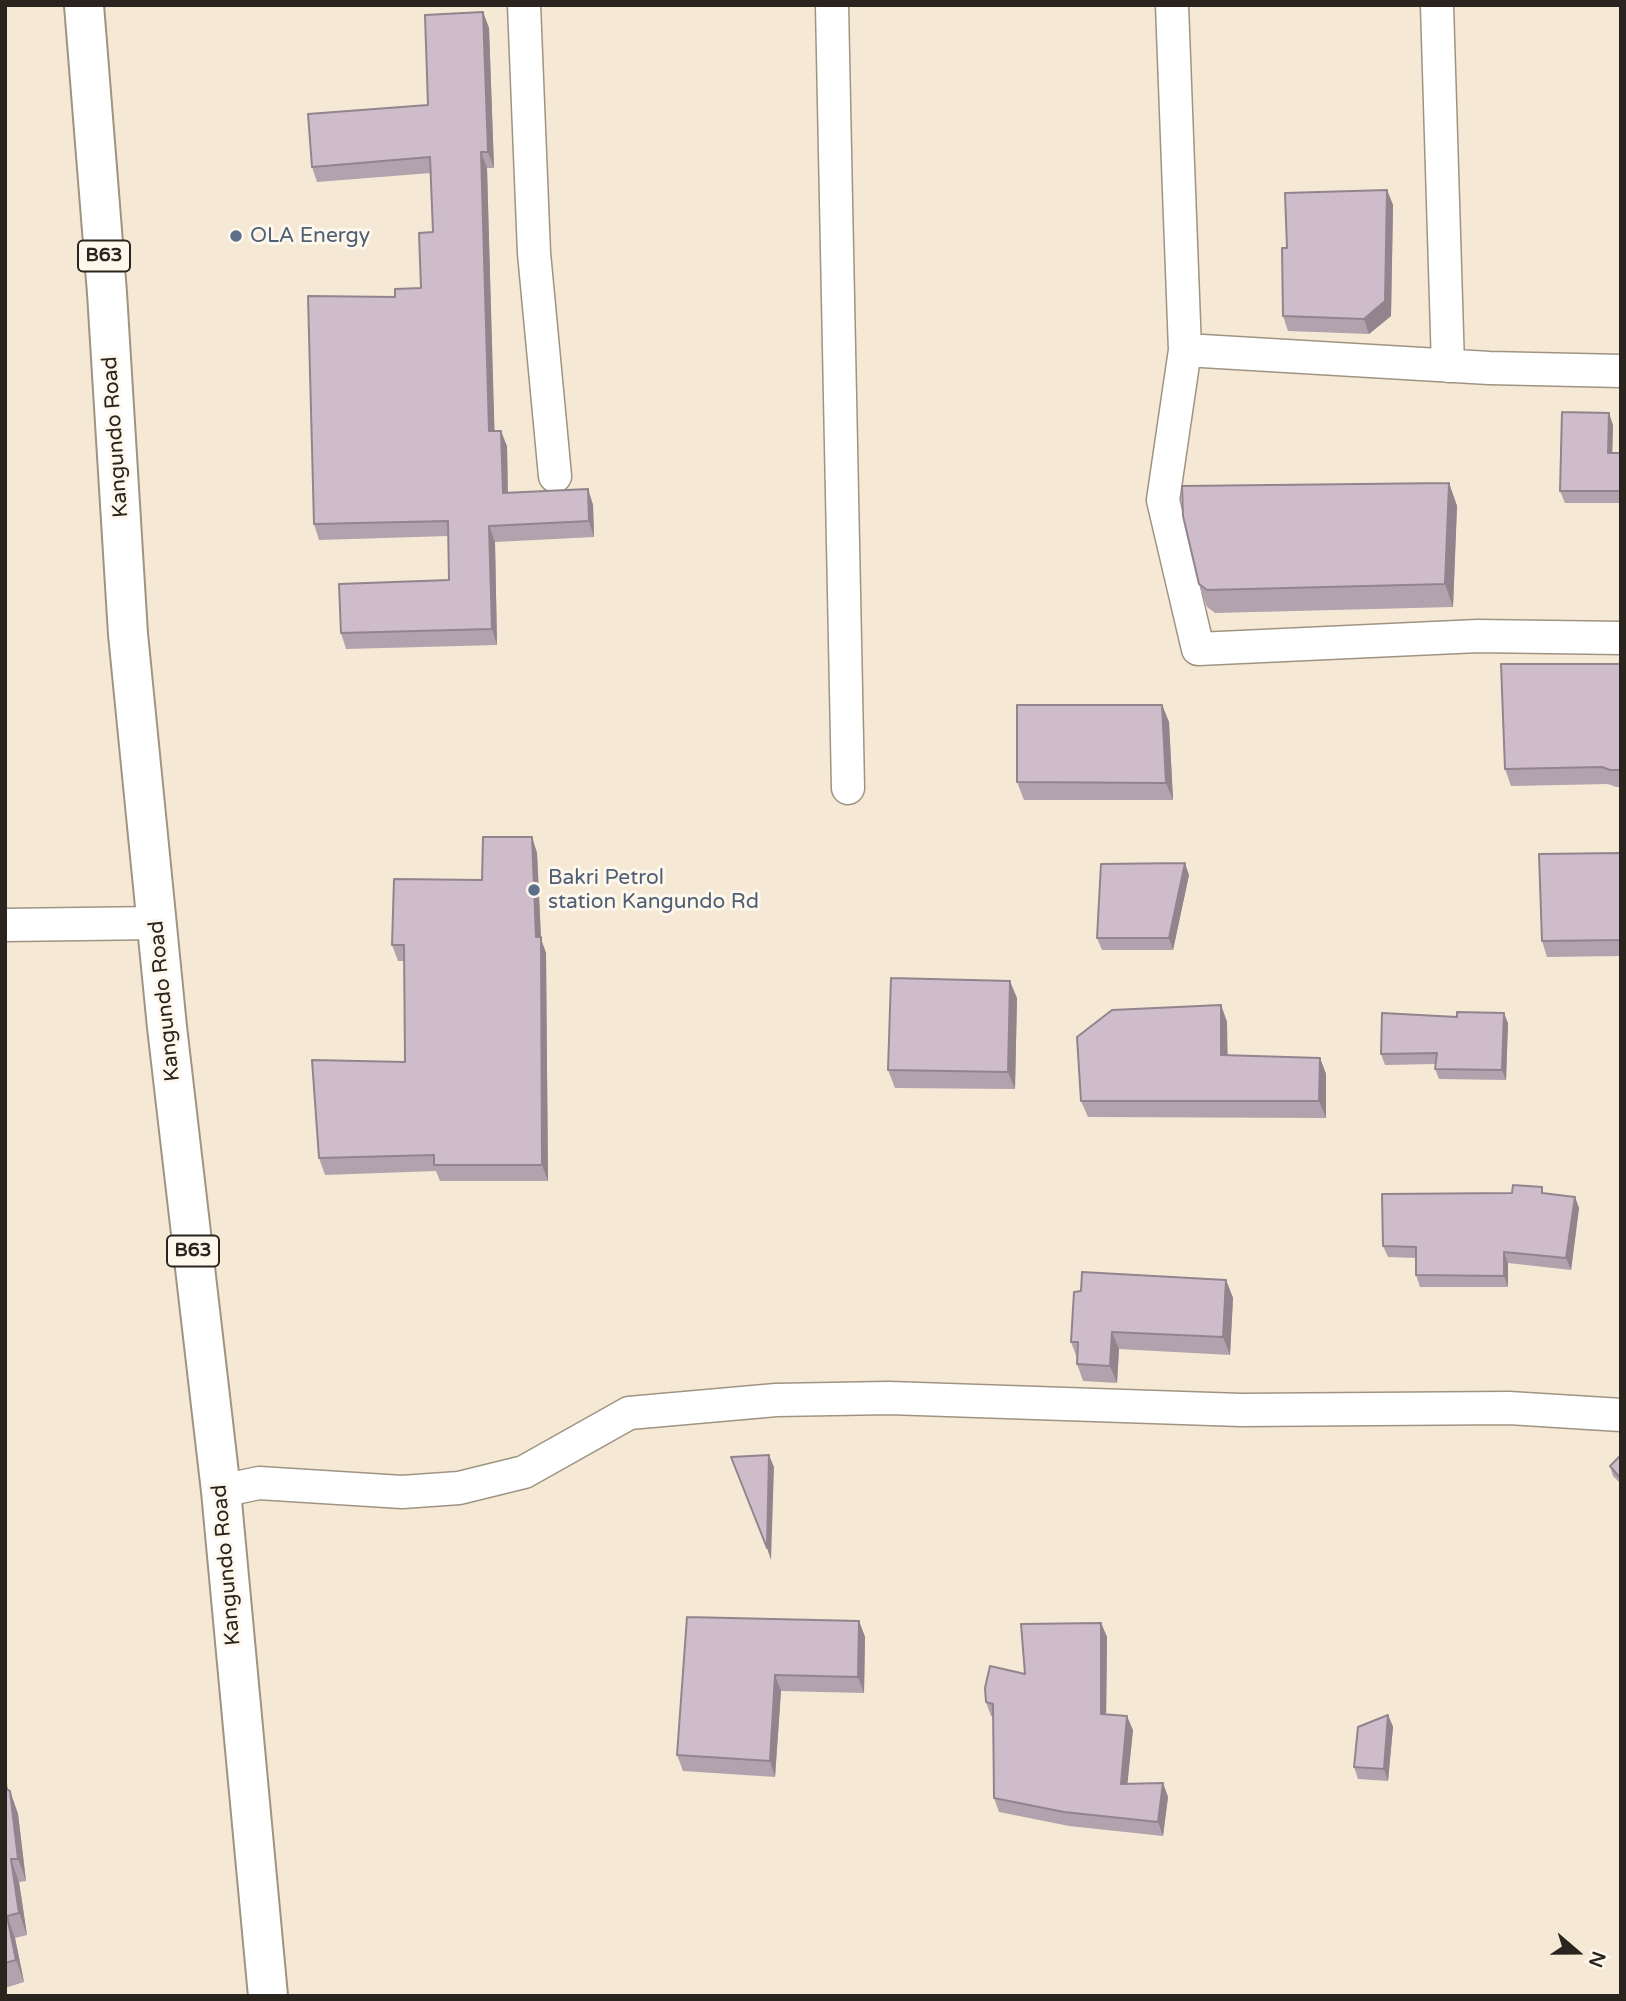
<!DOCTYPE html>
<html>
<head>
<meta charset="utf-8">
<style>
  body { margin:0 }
  #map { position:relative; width:1626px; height:2001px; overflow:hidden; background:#f5e9d6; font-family:"Varela Round",sans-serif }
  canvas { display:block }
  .frame { position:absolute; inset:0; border:7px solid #29251e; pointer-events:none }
  .north { position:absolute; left:1542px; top:1917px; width:70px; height:70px; -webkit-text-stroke:5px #fef7eb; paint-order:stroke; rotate:110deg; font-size:19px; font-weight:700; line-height:28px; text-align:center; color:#29251e }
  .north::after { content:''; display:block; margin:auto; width:24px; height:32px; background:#29251e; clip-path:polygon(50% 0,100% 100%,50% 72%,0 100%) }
</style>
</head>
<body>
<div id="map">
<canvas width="1626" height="2001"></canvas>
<div class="frame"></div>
<div class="north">N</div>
</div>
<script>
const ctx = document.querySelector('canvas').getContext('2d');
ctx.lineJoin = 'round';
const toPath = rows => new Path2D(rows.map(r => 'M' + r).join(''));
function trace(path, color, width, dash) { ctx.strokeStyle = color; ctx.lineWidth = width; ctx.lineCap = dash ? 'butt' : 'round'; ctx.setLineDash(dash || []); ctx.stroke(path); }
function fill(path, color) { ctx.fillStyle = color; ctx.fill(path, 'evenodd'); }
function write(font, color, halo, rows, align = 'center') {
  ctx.font = font + ' "Varela Round",sans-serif'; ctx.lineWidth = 6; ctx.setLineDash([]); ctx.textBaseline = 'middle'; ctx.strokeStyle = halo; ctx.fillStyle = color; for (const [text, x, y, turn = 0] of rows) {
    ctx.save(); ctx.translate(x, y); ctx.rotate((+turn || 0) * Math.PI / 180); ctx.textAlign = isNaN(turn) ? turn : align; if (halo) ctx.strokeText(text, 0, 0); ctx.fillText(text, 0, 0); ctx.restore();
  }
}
const street = toPath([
  [524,5,534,253,555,476],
  [832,5,848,788],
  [1172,5,1185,350,1489,368,1621,371],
  [1437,5,1448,366],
  [1185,350,1163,500,1198,649,1478,636,1621,638],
  [5,925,157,923],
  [221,1491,259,1483,402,1492,459,1488,524,1472,629,1413,776,1400,889,1398,1241,1410,1509,1408,1621,1415]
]);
const highway = toPath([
  [84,5,107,293,128,634,167,1027,221,1491,268,1996]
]);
trace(street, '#9f9382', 35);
trace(highway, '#9f9382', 42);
trace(street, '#fff', 32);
trace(highway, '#fff', 38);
fill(toPath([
  [483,12,489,28,494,168,487,168,494,431,507,446,508,493,588,489,593,505,594,537,495,542,497,645,346,649,341,633,449,580,448,536,319,540,314,524,395,297,421,288,433,232,431,173,317,182,312,167,428,105],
  [1387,190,1393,205,1391,316,1369,334,1288,331,1283,316,1287,248],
  [1613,425,1612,453,1621,453,1621,503,1565,503,1560,491],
  [1449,483,1457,506,1453,607,1215,613,1207,607,1199,584],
  [1621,664,1621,787,1616,787,1608,784,1511,786,1505,769],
  [1162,705,1169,722,1173,800,1024,800,1017,782],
  [532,837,537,853,541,939,546,953,548,1181,440,1181,436,1171,325,1175,319,1158,405,1062,404,961,398,961,392,945,482,880],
  [1621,853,1621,956,1547,957,1542,941],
  [1189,875,1173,950,1102,950,1097,938],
  [1017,998,1015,1089,895,1088,888,1070],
  [1221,1005,1227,1022,1227,1055,1320,1058,1326,1074,1326,1118,1088,1117,1081,1101],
  [1508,1023,1506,1080,1439,1079,1435,1069,1436,1064,1385,1065,1381,1054],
  [1544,1193,1575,1197,1579,1208,1571,1270,1508,1263,1508,1287,1420,1287,1416,1275,1416,1258,1388,1257,1383,1246],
  [1226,1280,1233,1298,1230,1355,1119,1349,1117,1383,1083,1381,1077,1364,1077,1358,1071,1342],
  [1621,1455,1621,1484,1613,1476,1610,1466],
  [687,1617,859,1621,865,1637,864,1693,781,1691,775,1777,683,1771,677,1755],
  [1101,1623,1107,1637,1106,1714,1133,1730,1127,1784,1163,1783,1168,1797,1163,1836,1069,1826,999,1812,994,1798,993,1717,991,1716,986,1702],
  [1388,1715,1393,1727,1388,1781,1358,1779,1354,1767],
  [5,1773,8,1789,10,1791,18,1814,26,1881,19,1882,27,1935,15,1938,24,1982,5,1988]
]), '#b2a2ae');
fill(toPath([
  [483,12,489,28,494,168,488,152],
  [481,152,487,168,495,447,489,431],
  [1387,190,1393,205,1391,316,1369,334,1364,319],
  [1609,413,1613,425,1612,465,1608,453],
  [501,431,507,446,508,509,503,493],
  [1449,483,1457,506,1453,607,1445,584],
  [588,489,593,505,594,537,589,521],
  [489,526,495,542,497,645,492,629],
  [1162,705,1169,722,1173,800,1166,783],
  [532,837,537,853,541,939,546,953,548,1181,542,1165,536,937],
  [1185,863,1189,875,1173,950,1169,938],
  [1010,981,1017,998,1015,1089,1008,1072],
  [1221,1005,1227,1022,1228,1072,1221,1055],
  [1504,1013,1508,1023,1506,1080,1502,1070],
  [1320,1058,1326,1074,1326,1118,1319,1101],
  [1575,1197,1579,1208,1571,1270,1566,1258],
  [1504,1252,1508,1263,1508,1287,1504,1276],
  [1226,1280,1233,1298,1230,1355,1223,1337],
  [1112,1332,1119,1349,1117,1383,1110,1366],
  [769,1455,774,1467,771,1560,767,1548],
  [859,1621,865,1637,864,1693,858,1677],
  [1101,1623,1107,1637,1106,1727,1101,1714],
  [775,1675,781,1691,775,1777,770,1761],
  [1388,1715,1393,1727,1388,1781,1384,1769],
  [1127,1716,1133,1730,1126,1798,1121,1784],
  [5,1773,10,1808,5,1794],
  [1163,1783,1168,1797,1163,1836,1158,1822],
  [10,1791,18,1814,26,1881,18,1859],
  [11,1859,19,1882,27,1935,19,1913],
  [7,1916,15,1938,24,1982,16,1960]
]), '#91848d');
const building = toPath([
  [483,12,488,152,481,152,489,431,501,431,503,493,588,489,589,521,489,526,492,629,341,633,339,584,449,580,448,521,314,524,308,296,395,297,395,289,421,288,419,233,433,232,430,157,312,167,308,114,428,105,425,15,483,12],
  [1387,190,1385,301,1364,319,1283,316,1282,248,1287,248,1285,193,1387,190],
  [1562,412,1609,413,1608,453,1621,453,1621,491,1560,491,1562,412],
  [1449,483,1445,584,1207,590,1199,584,1183,516,1182,486,1449,483],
  [1501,664,1621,664,1621,770,1610,770,1602,767,1505,769,1501,664],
  [1017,705,1162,705,1166,783,1017,782,1017,705],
  [483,837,532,837,536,937,541,937,542,1165,434,1165,434,1155,319,1158,312,1060,405,1062,404,945,392,945,394,879,482,880,483,837],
  [1621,853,1621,940,1542,941,1539,854,1621,853],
  [1185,863,1169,938,1097,938,1101,864,1185,863],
  [891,978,1010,981,1008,1072,888,1070,891,978],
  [1221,1005,1221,1055,1320,1058,1319,1101,1081,1101,1077,1037,1112,1010,1221,1005],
  [1457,1012,1504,1013,1502,1070,1435,1069,1437,1053,1381,1054,1382,1013,1457,1017,1457,1012],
  [1513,1185,1542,1187,1542,1193,1575,1197,1566,1258,1504,1252,1504,1276,1416,1275,1416,1247,1383,1246,1382,1194,1512,1193,1513,1185],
  [1082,1272,1226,1280,1223,1337,1112,1332,1110,1366,1077,1364,1078,1342,1071,1342,1074,1292,1081,1291,1082,1272],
  [769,1455,767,1548,731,1457,769,1455],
  [1621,1455,1621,1479,1610,1466,1621,1455],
  [687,1617,859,1621,858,1677,775,1675,770,1761,677,1755,687,1617],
  [1101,1623,1101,1714,1127,1716,1121,1784,1163,1783,1158,1822,1064,1812,994,1798,993,1704,986,1702,985,1688,990,1666,1025,1674,1021,1624,1101,1623],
  [1388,1715,1384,1769,1354,1767,1358,1727,1388,1715],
  [5,1788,10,1791,18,1859,11,1859,19,1913,7,1916,16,1960,5,1963,5,1788]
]);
fill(building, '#cfbcca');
trace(building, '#91848d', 2);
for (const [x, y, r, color] of [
  [236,236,7,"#5c6f8a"],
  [534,890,7,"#5c6f8a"]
]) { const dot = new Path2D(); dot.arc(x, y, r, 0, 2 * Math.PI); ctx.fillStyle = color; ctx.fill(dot); trace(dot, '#fef7eb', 2.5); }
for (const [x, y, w] of [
  [104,256,52],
  [193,1251,52]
]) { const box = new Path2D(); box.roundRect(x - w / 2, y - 15.5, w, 31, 5); ctx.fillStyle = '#fef7eb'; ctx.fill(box); trace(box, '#29251e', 2); }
write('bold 19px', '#29251e', null, [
  ["B63",104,256],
  ["B63",193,1251]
]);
write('21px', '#4e5e75', '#fef7eb', [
  ["OLA Energy",250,236],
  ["Bakri Petrol",548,878],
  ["station Kangundo Rd",548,902]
], 'left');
write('21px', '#29251e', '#fef7eb', [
  ["Kangundo Road",116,437,-94],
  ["Kangundo Road",165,1001,-96],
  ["Kangundo Road",227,1565,-95]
]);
</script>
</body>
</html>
